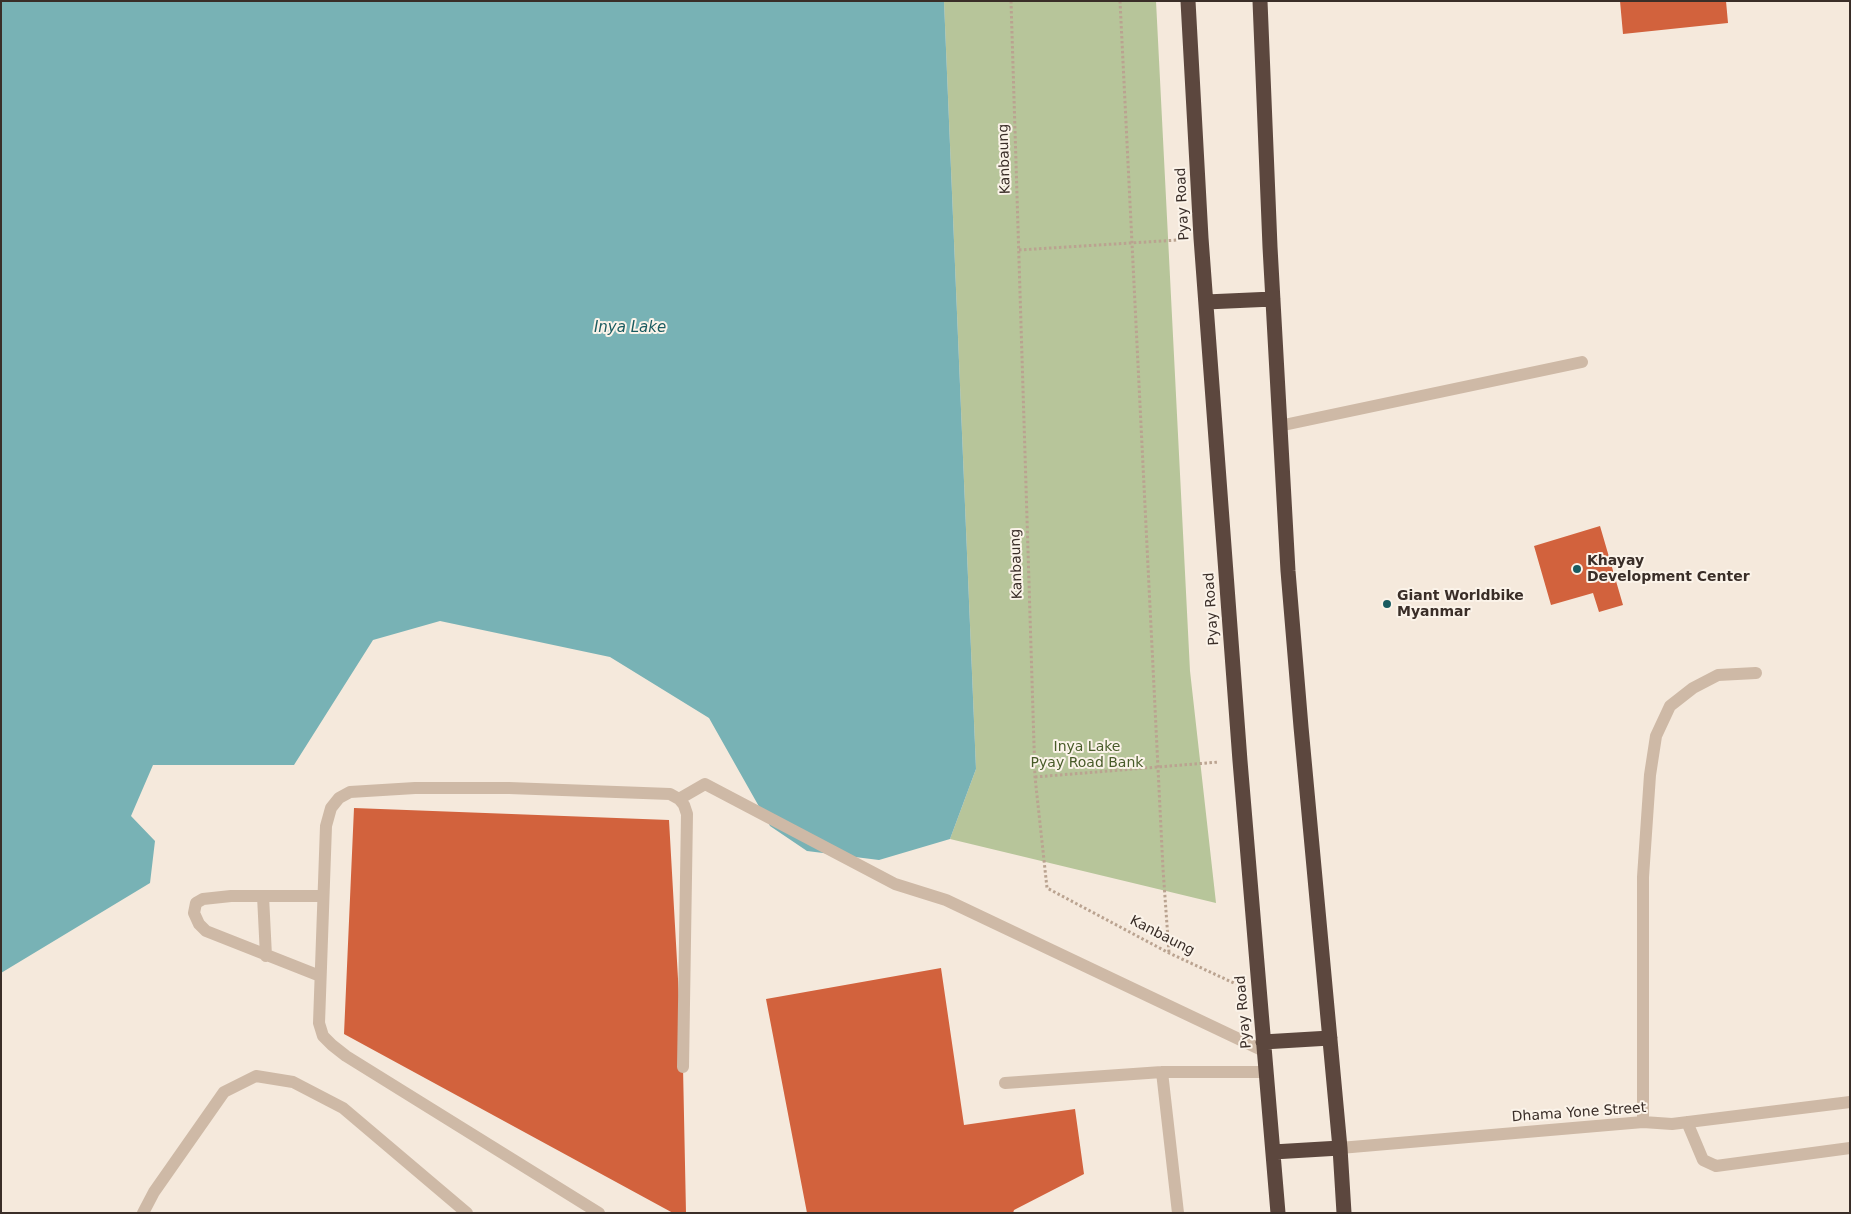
<!DOCTYPE html>
<html>
<head>
<meta charset="utf-8">
<style>
  body { margin:0 }
  #map { position:relative; width:1851px; height:1214px; overflow:hidden; background:#f5e9dc; font-family:"DejaVu Sans",sans-serif }
  canvas { display:block }
  .frame { position:absolute; inset:0; border:2px solid #3a2e28; pointer-events:none }
</style>
</head>
<body>
<div id="map">
<canvas width="1851" height="1214"></canvas>
<div class="frame"></div>
</div>
<script>
const ctx = document.querySelector('canvas').getContext('2d');
ctx.lineJoin = 'round';
function fill(path, color) { ctx.fillStyle = color; ctx.fill(path, 'evenodd'); }
const toPath = rows => new Path2D(rows.map(r => 'M' + r).join(''));
function trace(path, color, width, dash) { ctx.strokeStyle = color; ctx.lineWidth = width; ctx.lineCap = dash ? 'butt' : 'round'; ctx.setLineDash(dash || []); ctx.stroke(path); }
function write(font, color, halo, rows, align = 'center') {
  ctx.font = font + ' "DejaVu Sans",sans-serif'; ctx.lineWidth = 4; ctx.setLineDash([]); ctx.textBaseline = 'middle'; ctx.strokeStyle = halo; ctx.fillStyle = color; for (const [text, x, y, turn = 0] of rows) {
    ctx.save(); ctx.translate(x, y); ctx.rotate((+turn || 0) * Math.PI / 180); ctx.textAlign = isNaN(turn) ? turn : align; if (halo) ctx.strokeText(text, 0, 0); ctx.fillText(text, 0, 0); ctx.restore();
  }
}
fill(toPath([
  [944,1,1156,1,1190,671,1216,903,950,839,976,769]
]), '#b7c59a');
fill(toPath([
  [1,1,944,1,976,769,950,839,879,860,807,851,770,826,709,718,610,657,440,621,373,640,294,765,153,765,131,816,155,841,150,883,1,973]
]), '#78b2b5');
fill(toPath([
  [1620,1,1726,1,1728,23,1623,34],
  [1600,526,1623,605,1599,612,1593,593,1551,605,1534,546],
  [354,808,669,820,683,1067,686,1213,673,1213,344,1034],
  [941,968,964,1125,1075,1109,1084,1174,1014,1210,1013,1213,807,1213,766,999]
]), '#d2623d');
trace(toPath([
  [1011,1,1035,777,1047,888,1169,953,1236,984],
  [1120,1,1163,869,1169,953],
  [1019,250,1178,240],
  [1035,777,1219,762]
]), '#baa390', 3, [2.5, 2.5]);
trace(toPath([
  [1279,426,1582,362],
  [679,799,705,784,895,884,946,900,1264,1051],
  [263,896,266,956],
  [320,976,206,931,199,924,194,913,196,903,203,899,231,896,323,896],
  [1162,1072,1178,1213],
  [1005,1083,1162,1072,1265,1072],
  [1643,1122,1643,877,1650,775,1656,736,1670,706,1693,688,1718,675,1756,673],
  [1687,1122,1703,1160,1716,1166,1850,1148],
  [1340,1148,1643,1122,1672,1124,1850,1102],
  [143,1213,154,1192,224,1092,256,1076,293,1082,343,1108,467,1213],
  [599,1213,346,1056,332,1045,323,1036,319,1023,326,826,331,808,339,798,350,792,415,788,509,788,670,794,679,799,684,805,687,814,683,1067]
]), '#ceb9a6', 12);
trace(toPath([
  [1188,1,1201,238,1240,761,1278,1213],
  [1260,1,1270,247,1288,571,1301,727,1340,1148,1344,1213],
  [1206,302,1273,299],
  [1263,1042,1330,1038],
  [1273,1152,1340,1148]
]), '#5c473e', 15);
for (const [x, y, r, color] of [
  [1577,569,5,"#195b60"],
  [1387,604,5,"#195b60"]
]) { const dot = new Path2D(); dot.arc(x, y, r, 0, 2 * Math.PI); ctx.fillStyle = color; ctx.fill(dot); trace(dot, '#fbf3e9', 2); }
write('14px', '#3a2e28', '#fbf3e9', [
  ["Kanbaung",1005,159,-92],
  ["Pyay Road",1183,204,-93],
  ["Kanbaung",1017,564,-92],
  ["Pyay Road",1212,609,-94],
  ["Kanbaung",1162,936,27],
  ["Pyay Road",1244,1012,-95],
  ["Dhama Yone Street",1579,1113,-4]
]);
write('bold 14px', '#3a2e28', '#fbf3e9', [
  ["Khayay",1587,561],
  ["Development Center",1587,577],
  ["Giant Worldbike",1397,596],
  ["Myanmar",1397,612]
], 'left');
write('14px', '#485b29', '#fbf3e9', [
  ["Inya Lake",1087,747],
  ["Pyay Road Bank",1087,763]
]);
write('italic 15px', '#195b60', '#fbf3e9', [
  ["Inya Lake",630,328]
]);
</script>
</body>
</html>
